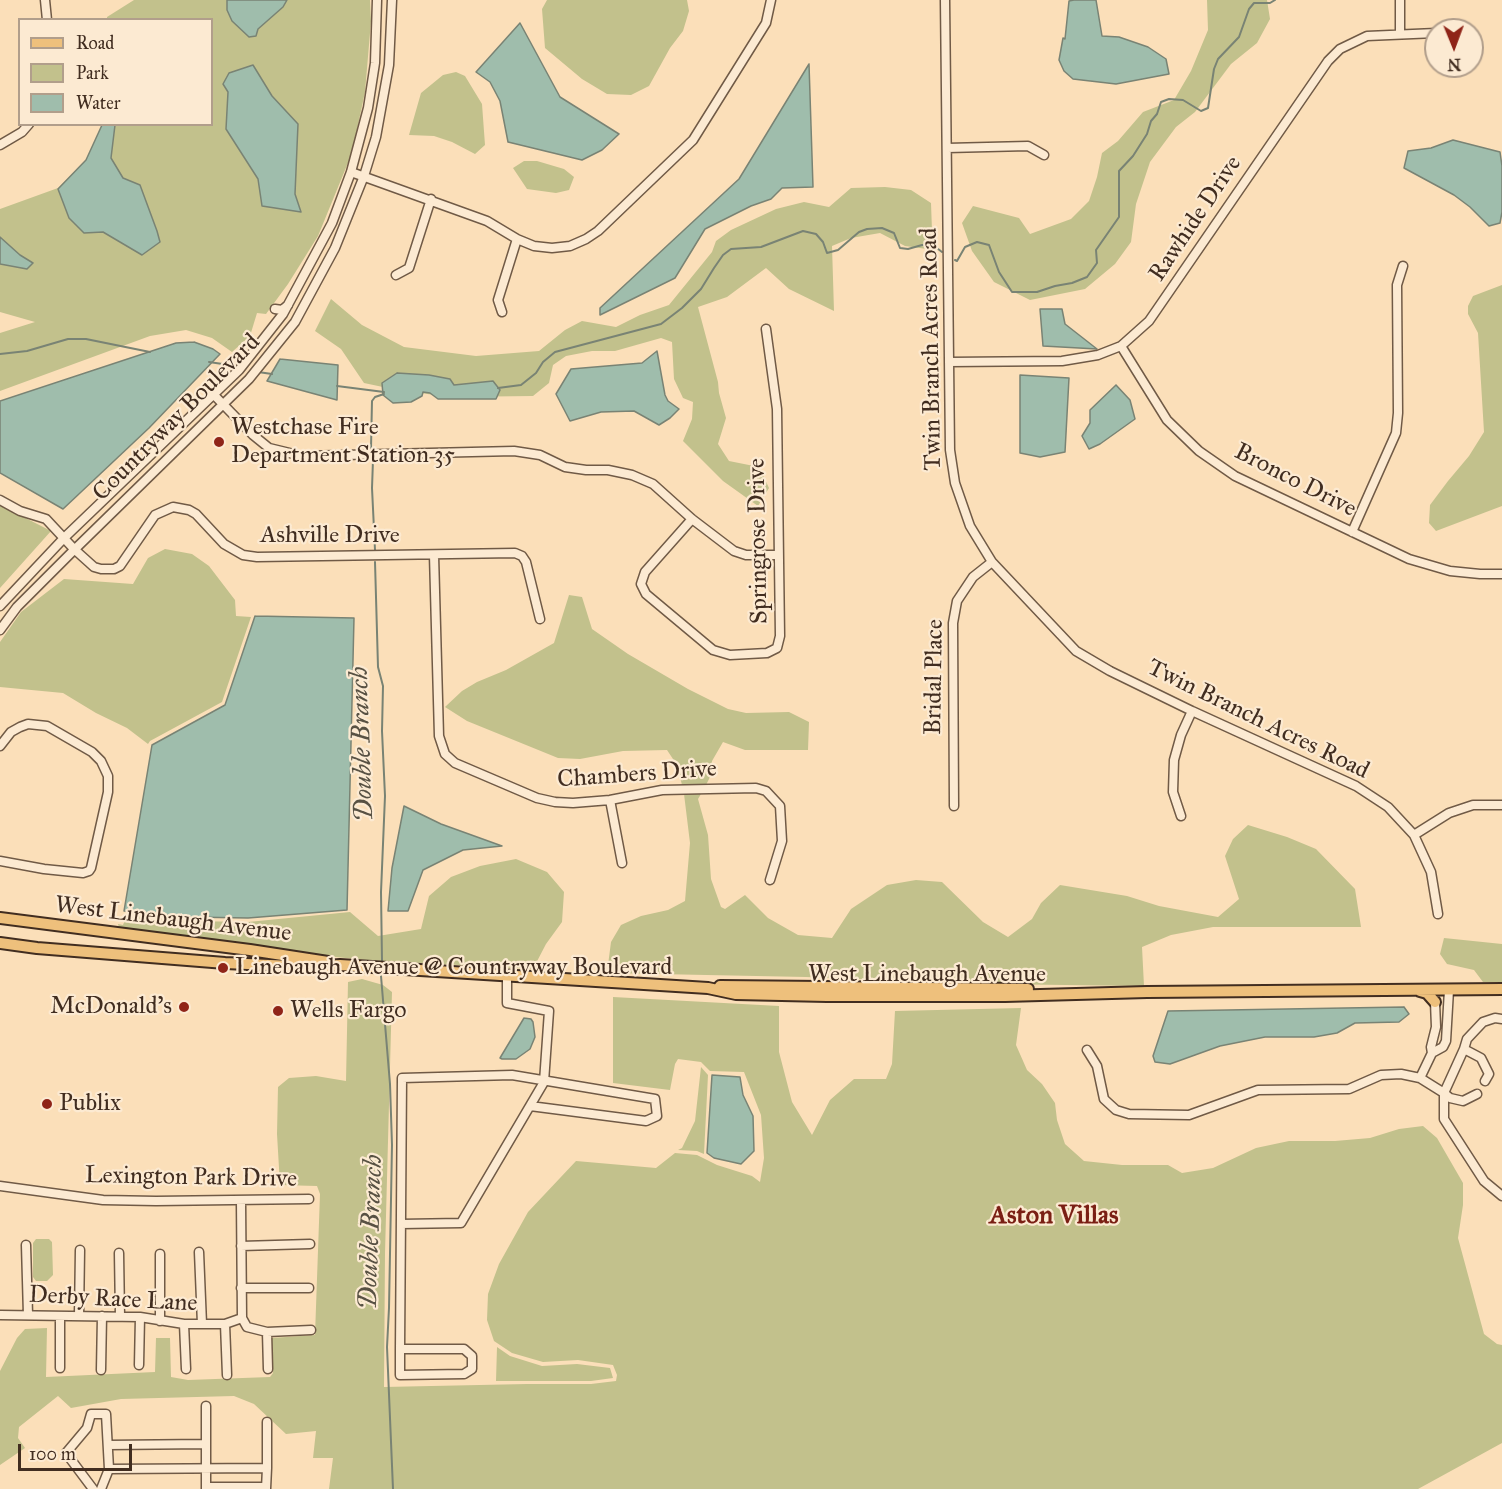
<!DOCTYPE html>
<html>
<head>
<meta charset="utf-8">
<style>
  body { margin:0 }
  #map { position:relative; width:1502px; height:1489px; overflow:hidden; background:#fbdfb9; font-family:"IM FELL Great Primer",serif }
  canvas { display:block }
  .legend { position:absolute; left:18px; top:18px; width:195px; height:108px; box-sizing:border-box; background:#fcead2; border:2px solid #b19e8b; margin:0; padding:8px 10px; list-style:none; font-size:18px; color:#412d20 }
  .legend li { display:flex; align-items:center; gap:12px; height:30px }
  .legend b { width:30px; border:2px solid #b19e8b }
  .north { position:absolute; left:1424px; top:18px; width:60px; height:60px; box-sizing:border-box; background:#fcead2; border:2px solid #b19e8b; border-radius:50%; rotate:179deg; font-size:16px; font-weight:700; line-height:24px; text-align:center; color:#412d20 }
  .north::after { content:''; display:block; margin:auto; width:21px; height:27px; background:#8f2418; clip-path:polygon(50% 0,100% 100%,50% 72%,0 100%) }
  .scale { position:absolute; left:18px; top:1444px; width:114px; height:27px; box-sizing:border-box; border:3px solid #412d20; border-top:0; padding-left:8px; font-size:18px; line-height:21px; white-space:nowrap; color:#412d20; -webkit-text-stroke:4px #fcead2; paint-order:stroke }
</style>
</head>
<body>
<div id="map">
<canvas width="1502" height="1489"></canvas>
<ul class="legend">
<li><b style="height:8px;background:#eec07c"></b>Road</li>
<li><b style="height:16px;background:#c2c18c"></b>Park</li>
<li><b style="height:16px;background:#9fbdac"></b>Water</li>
</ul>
<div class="north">N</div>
<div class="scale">100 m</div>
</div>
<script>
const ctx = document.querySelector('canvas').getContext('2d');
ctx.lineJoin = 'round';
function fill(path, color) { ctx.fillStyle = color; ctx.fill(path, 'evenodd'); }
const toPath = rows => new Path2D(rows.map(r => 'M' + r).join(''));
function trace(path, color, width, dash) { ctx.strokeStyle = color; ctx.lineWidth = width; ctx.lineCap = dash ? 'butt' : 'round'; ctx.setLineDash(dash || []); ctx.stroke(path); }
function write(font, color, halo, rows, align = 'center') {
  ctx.font = font + ' "IM FELL Great Primer",serif'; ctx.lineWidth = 4.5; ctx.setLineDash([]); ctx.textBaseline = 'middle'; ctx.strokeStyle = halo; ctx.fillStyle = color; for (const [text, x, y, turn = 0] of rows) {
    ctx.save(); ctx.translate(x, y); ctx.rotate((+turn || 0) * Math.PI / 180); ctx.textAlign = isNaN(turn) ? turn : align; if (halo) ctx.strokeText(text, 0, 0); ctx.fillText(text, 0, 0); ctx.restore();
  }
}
fill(toPath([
  [134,0,370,0,371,21,365,92,352,153,318,236,288,284,266,314,257,313,250,336,232,352,212,338,186,330,150,336,0,391,0,333,35,322,0,312,0,209,58,188,86,160,102,125,212,124,212,20,107,20,107,17],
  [547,0,687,0,689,11,683,31,670,48,649,86,631,95,607,94,582,79,545,48,542,9],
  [1207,0,1267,0,1270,19,1257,43,1231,64,1195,112,1176,127,1150,162,1136,204,1131,242,1115,264,1085,289,1030,300,994,282,972,251,962,223,973,206,1019,218,1030,234,1071,219,1089,201,1097,177,1102,153,1118,141,1143,112,1174,100,1191,71,1208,30],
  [456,72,465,76,482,104,485,145,475,154,452,142,434,136,409,135,421,93,443,75],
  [524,161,537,161,564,169,574,177,569,190,556,193,527,189,513,168],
  [885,187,911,190,931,203,932,231,927,249,905,246,880,233,851,238,832,246,834,311,789,289,766,268,727,297,698,307,718,382,719,393,726,418,718,444,729,461,759,467,769,488,758,506,723,481,683,441,692,419,693,402,683,398,674,379,672,342,661,338,615,351,592,351,566,356,553,365,549,383,533,396,450,397,397,390,364,383,341,349,315,331,331,299,362,325,404,347,476,356,539,351,565,330,582,321,616,327,640,315,669,305,712,252,716,241,731,230,776,209,804,202,829,207,851,188],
  [1502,285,1502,506,1436,531,1429,523,1430,505,1448,481,1469,456,1484,432,1478,333,1468,314,1468,306,1473,296],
  [0,505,51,531,0,588],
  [165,549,192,554,209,566,235,600,236,616,251,617,222,702,150,741,148,744,127,728,96,713,63,693,0,687,0,642,21,612,64,579,133,584,148,558],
  [569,595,582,597,592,629,628,654,688,689,728,709,746,713,789,712,809,722,808,750,745,750,723,742,712,761,710,777,706,785,682,785,677,765,667,750,623,751,580,759,558,758,467,721,445,707,462,691,477,682,506,670,554,643],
  [684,794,701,794,698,799,708,835,711,879,721,907,725,909,745,895,768,918,798,935,832,938,851,909,887,885,916,880,942,882,983,922,1008,937,1032,919,1041,903,1060,885,1127,896,1159,906,1218,917,1239,899,1225,856,1233,839,1248,825,1287,837,1316,849,1355,889,1361,927,1213,927,1171,935,1142,947,1144,986,987,984,806,977,607,973,611,942,621,925,641,916,668,910,685,901,690,843],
  [516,859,547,872,564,892,562,922,546,944,533,969,365,960,307,954,119,928,118,924,123,925,127,915,190,921,248,922,350,912,378,936,421,929,429,896,451,877,480,866],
  [1444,938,1502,944,1502,982,1483,982,1474,970,1447,964,1440,954],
  [362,979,383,985,392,992,385,1253,384,1387,527,1384,591,1384,616,1381,617,1375,613,1365,578,1360,543,1362,512,1353,494,1341,487,1320,488,1294,499,1264,528,1212,576,1161,656,1168,675,1153,697,1155,717,1165,752,1176,760,1182,764,1158,761,1115,744,1072,710,1071,701,1062,678,1059,675,1064,670,1090,613,1083,613,997,779,1006,779,1052,792,1102,812,1135,830,1100,854,1079,886,1079,892,1064,895,1011,1021,1008,1016,1045,1027,1070,1042,1084,1055,1103,1057,1120,1065,1144,1084,1161,1122,1165,1168,1165,1182,1173,1213,1168,1256,1148,1289,1141,1335,1141,1370,1138,1399,1129,1423,1126,1437,1138,1463,1183,1463,1205,1458,1238,1484,1334,1497,1344,1502,1345,1502,1443,1418,1489,329,1489,333,1458,313,1458,316,1431,286,1434,254,1404,234,1396,121,1399,71,1408,58,1396,19,1427,18,1438,25,1448,0,1465,0,1371,17,1338,25,1329,47,1328,46,1377,155,1372,156,1338,170,1338,171,1377,188,1380,270,1377,273,1373,272,1338,315,1335,320,1194,317,1186,280,1185,277,1134,278,1087,289,1078,316,1076,346,1081,348,982],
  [701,1067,708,1075,704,1154,697,1151,678,1150,682,1148,695,1121],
  [36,1239,49,1239,52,1242,53,1275,47,1281,36,1281,33,1277,33,1243],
  [497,1347,510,1356,542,1366,577,1364,610,1368,613,1378,591,1381,496,1381]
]), '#c2c18c');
const water = toPath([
  [227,0,287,0,283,7,258,29,256,36,249,37,232,21,227,10,227,0],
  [1074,0,1096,0,1102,36,1119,37,1148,47,1166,59,1169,74,1116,84,1073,79,1064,71,1059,60,1063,38,1065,39,1069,1,1074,0],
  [520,23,560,97,619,134,602,150,582,160,508,142,500,101,490,82,476,72,520,23],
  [809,64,813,187,782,188,771,199,751,206,705,229,675,278,600,315,600,308,739,179,809,64],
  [253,65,272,96,298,124,295,194,301,212,262,206,258,179,226,129,228,92,223,84,229,73,253,65],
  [102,125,115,125,111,158,123,178,140,185,157,231,160,242,142,255,103,232,84,233,69,218,58,189,86,160,102,125],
  [1453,140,1500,152,1502,166,1502,212,1500,223,1489,226,1470,207,1454,195,1404,168,1408,151,1431,148,1453,140],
  [0,237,20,255,33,263,27,269,0,264,0,237],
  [1040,309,1062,309,1065,324,1097,349,1043,346,1040,309],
  [194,342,213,349,220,354,149,428,63,509,0,473,0,401,176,343,194,342],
  [657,351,665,395,668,401,679,409,670,418,659,425,634,411,601,412,570,421,556,394,571,369,642,363,657,351],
  [280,359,338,365,337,400,267,381,280,359],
  [397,373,429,375,450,379,454,385,493,381,500,390,496,399,438,399,430,393,423,392,422,396,411,402,393,403,383,395,382,383,397,373],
  [1020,375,1069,378,1065,452,1040,457,1020,453,1020,375],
  [1116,385,1130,400,1135,419,1100,444,1089,449,1082,436,1090,423,1090,410,1116,385],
  [255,616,354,618,347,910,248,918,190,917,124,911,152,745,225,705,255,616],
  [404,806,441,824,502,846,463,850,423,870,408,911,388,911,392,868,404,806],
  [1404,1007,1409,1014,1399,1022,1355,1023,1337,1033,1314,1037,1265,1037,1220,1046,1170,1064,1155,1062,1153,1056,1168,1011,1404,1007],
  [524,1018,531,1019,533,1022,535,1037,530,1049,516,1059,502,1059,500,1058,524,1018],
  [712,1075,740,1077,743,1095,753,1116,754,1151,741,1164,714,1158,707,1153,712,1075]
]);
fill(water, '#9fbdac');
trace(water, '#798374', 1.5);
trace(toPath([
  [955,260,957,261,965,247,977,242,989,245,999,272,1012,292,1037,292,1055,286,1072,283,1087,277,1097,263,1096,250,1119,217,1119,171,1133,156,1147,134,1151,121,1157,114,1161,102,1169,99,1183,100,1201,111,1208,108,1214,69,1218,59,1239,37,1249,9,1254,3,1270,3,1275,0],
  [0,354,27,351,68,339,86,339,150,352],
  [209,362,236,366],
  [258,372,272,374],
  [337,386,384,392],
  [498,388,521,385,536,373,543,362,555,352,661,324,682,308,701,289,714,268,723,255,731,249,761,247,803,231,816,234,823,242,827,253,838,250,859,232,867,229,882,228,894,233,900,248,908,249,922,245,933,245,942,252],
  [371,448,372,401,375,397,384,394],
  [373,460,372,488,375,550],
  [375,562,378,667,383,686,382,731,385,796,381,892,382,961],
  [381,976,390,1084,392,1145,389,1308,387,1347,393,1489]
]), '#798374', 2);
const minor = toPath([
  [45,0,47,20],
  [945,0,950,450,955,483,970,526,992,562,1076,651,1110,671,1192,711,1356,786,1388,807,1414,835,1431,872,1438,914],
  [1400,0,1400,34],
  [0,145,22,132,29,124],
  [947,148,1028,146,1044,155],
  [351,172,487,221,517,239,534,246,552,248,570,246,586,239,598,231,693,140,766,23,771,0],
  [396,275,409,268,431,199],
  [275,309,282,310,288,305],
  [502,312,498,300,517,239],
  [1121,346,1167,420,1199,451,1235,476,1409,559,1450,571,1480,574,1502,574],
  [949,362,1062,361,1098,355,1121,346,1149,321,1328,61,1340,49,1367,36,1436,33],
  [213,394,253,435,269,448,302,456,514,451,540,455,565,467,586,470,608,470,632,475,653,484,692,519,734,551,746,555,778,555],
  [0,500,20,511,46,519,74,549,94,567,101,569,114,569,120,566,155,515,173,507,189,510,196,514,224,544,243,555,257,557,515,553,522,556,526,562,540,619],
  [692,519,645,572,641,584,646,594,713,650,730,655,767,653,777,648,780,636,777,409,766,329],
  [1352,532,1396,433,1398,413,1397,285,1403,266],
  [434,555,439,736,445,754,455,763,537,798,555,802,573,803,610,800,662,790,756,788,766,791,780,806,782,841,770,880],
  [0,606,64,538,239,370,283,314,332,223,351,172,368,108,375,63,377,0],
  [0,630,17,607,73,551,249,379,295,322,335,248,364,176,376,137,389,65,392,0],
  [0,746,11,732,20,727,28,724,47,726,92,752,101,761,108,776,108,792,91,868,89,871,83,873,44,869,0,861],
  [610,800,622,863],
  [954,806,953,623,957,601,973,577,992,562],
  [1181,816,1173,792,1174,760,1181,735,1192,711],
  [1414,835,1449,813,1473,805,1502,805],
  [1464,1049,1444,1093,1450,1098,1463,1101,1477,1094],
  [1087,1050,1097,1066,1104,1099,1116,1110,1129,1114,1189,1115,1258,1090,1349,1089,1381,1075,1401,1074,1420,1078,1444,1093,1444,1119,1484,1181,1502,1196],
  [1432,1053,1443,1047,1446,1041,1449,990],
  [1420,1078,1432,1053,1431,1047,1436,1027,1435,1002],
  [1485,1081,1489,1074,1481,1058,1464,1049,1467,1039,1483,1022,1495,1018,1502,1019],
  [0,1186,103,1200,156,1201,309,1199],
  [401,1224,461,1223,544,1082,549,1011,507,1003,507,976],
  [26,1245,28,1315],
  [241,1246,310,1244],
  [199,1252,202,1324],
  [119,1253,120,1316],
  [241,1288,309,1288],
  [0,1315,140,1317,184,1324,225,1324,242,1318,241,1201],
  [60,1316,60,1368],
  [79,1316,80,1250],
  [242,1318,247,1327,267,1332,311,1330],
  [160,1321,160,1254],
  [184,1324,186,1369],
  [225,1324,227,1375],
  [267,1332,268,1369],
  [400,1349,400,1375,464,1374,472,1369,472,1356,464,1349,400,1349,402,1078,512,1075,655,1099,657,1116,646,1121,530,1106],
  [139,1365,140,1317],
  [101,1370,102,1316],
  [206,1406,206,1489],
  [108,1445,206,1444],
  [206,1487,266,1487],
  [93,1489,66,1453,87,1428,91,1414,106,1414,109,1469],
  [101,1489,109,1469,267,1468,267,1422],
  [266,1489,267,1468]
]);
const major = toPath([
  [0,918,250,950,328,962],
  [0,943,37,948,225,963,314,967,340,965,708,988,736,994,827,996,1005,996,1147,992,1502,989],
  [720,986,1028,989],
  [1420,991,1427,993,1435,1002]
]);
trace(minor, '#705a46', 11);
trace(major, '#412d20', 14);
trace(minor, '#fcead2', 8);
trace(major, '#eec07c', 10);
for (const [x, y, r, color] of [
  [219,442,6,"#8f2418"],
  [223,968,6,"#8f2418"],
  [184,1007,6,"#8f2418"],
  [278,1011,6,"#8f2418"],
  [47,1104,6,"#8f2418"]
]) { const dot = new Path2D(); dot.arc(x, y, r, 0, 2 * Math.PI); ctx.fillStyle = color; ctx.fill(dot); trace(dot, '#fcead2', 2); }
write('24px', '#412d20', '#fcead2', [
  ["Rawhide Drive",1196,219,-56],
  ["Twin Branch Acres Road",932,349,-91],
  ["Countryway Boulevard",177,418,-45],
  ["Bronco Drive",1295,481,27],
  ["Ashville Drive",330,536],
  ["Springrose Drive",759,541,-91],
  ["Bridal Place",935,677,-89],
  ["Twin Branch Acres Road",1258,720,26],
  ["Chambers Drive",637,775,-4],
  ["West Linebaugh Avenue",173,920,7],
  ["West Linebaugh Avenue",927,975],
  ["Lexington Park Drive",191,1178,1],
  ["Derby Race Lane",113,1300,3]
]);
write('24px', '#412d20', '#fcead2', [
  ["Westchase Fire",231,428],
  ["Department Station 35",231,456],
  ["Linebaugh Avenue @ Countryway Boulevard",235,968],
  ["McDonald's",172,1007,"right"],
  ["Wells Fargo",290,1011],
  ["Publix",59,1104]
], 'left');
write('italic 26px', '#585143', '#fcead2', [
  ["Double Branch",363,744,-92],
  ["Double Branch",372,1232,-88]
]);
write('bold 26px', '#7a1f14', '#fcead2', [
  ["Aston Villas",1054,1217]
]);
</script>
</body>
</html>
